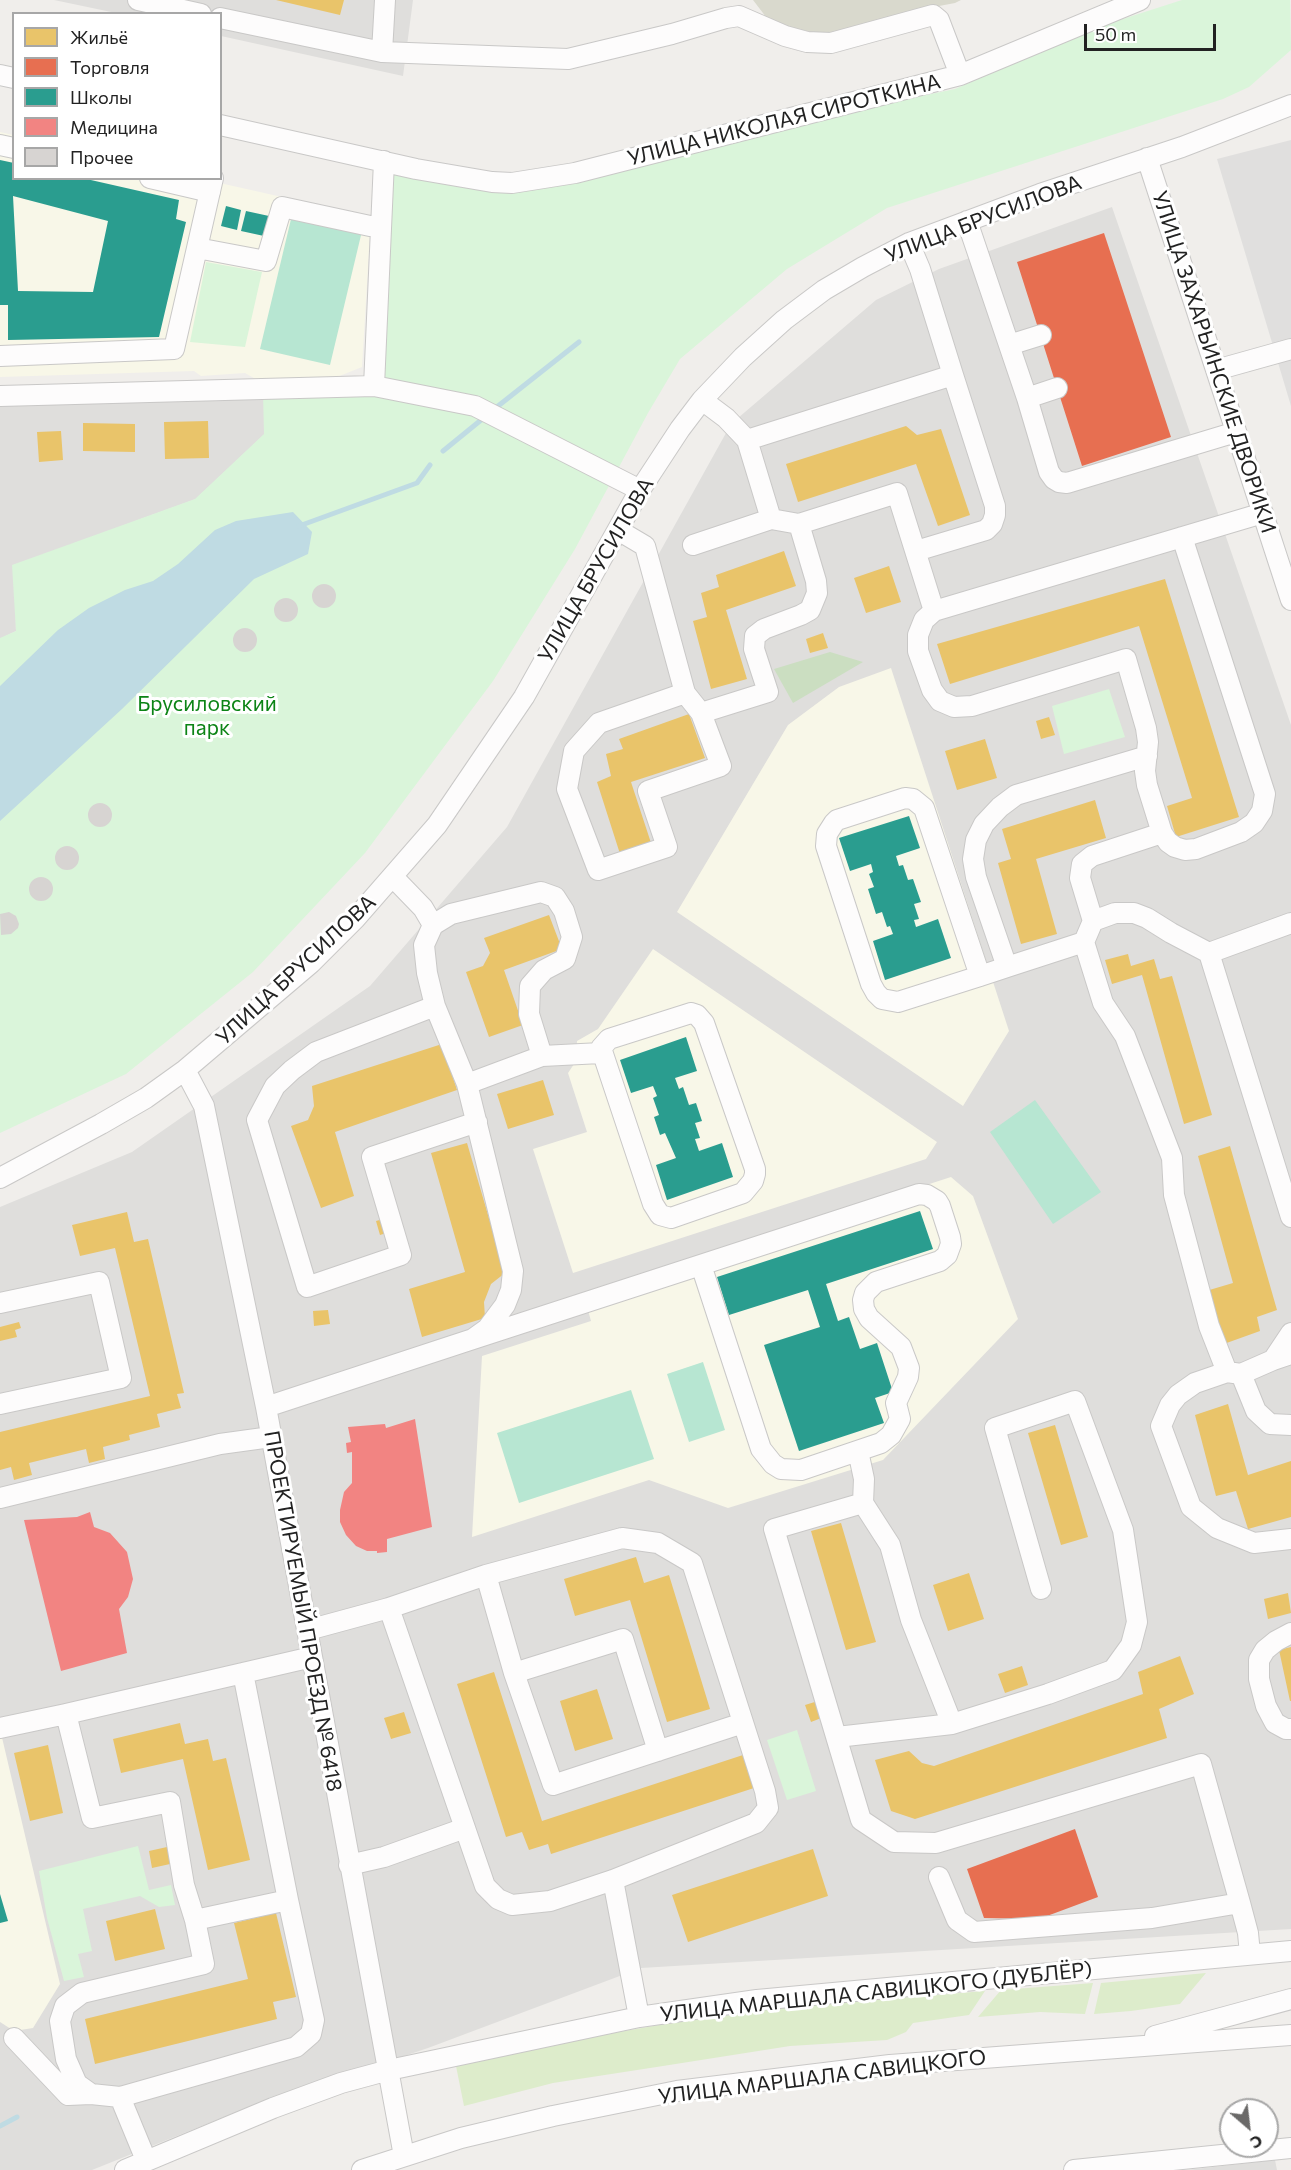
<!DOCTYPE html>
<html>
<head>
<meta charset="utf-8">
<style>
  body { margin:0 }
  #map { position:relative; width:1291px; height:2170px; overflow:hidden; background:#f0eeeb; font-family:Commissioner,sans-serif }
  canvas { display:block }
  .legend { position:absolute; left:12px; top:12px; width:210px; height:168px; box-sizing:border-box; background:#fff; border:2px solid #a7a7a7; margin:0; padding:8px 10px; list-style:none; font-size:18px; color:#222 }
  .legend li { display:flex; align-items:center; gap:12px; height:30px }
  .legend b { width:30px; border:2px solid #a7a7a7 }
  .north { position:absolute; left:1219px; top:2098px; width:60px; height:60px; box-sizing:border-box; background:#fff; border:2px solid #a7a7a7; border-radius:50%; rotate:152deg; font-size:16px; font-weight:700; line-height:24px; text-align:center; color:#222 }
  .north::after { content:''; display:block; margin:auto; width:21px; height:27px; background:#6a6968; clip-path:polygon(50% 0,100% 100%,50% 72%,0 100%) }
  .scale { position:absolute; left:1084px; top:24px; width:132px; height:27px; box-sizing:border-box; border:3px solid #222; border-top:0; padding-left:8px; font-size:18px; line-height:21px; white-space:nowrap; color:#222; -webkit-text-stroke:4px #fff; paint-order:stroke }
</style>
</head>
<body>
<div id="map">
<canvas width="1291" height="2170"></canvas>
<ul class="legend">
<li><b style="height:16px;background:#e9c46a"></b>Жильё</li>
<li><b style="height:16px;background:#e76f51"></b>Торговля</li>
<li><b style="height:16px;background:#2a9d8f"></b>Школы</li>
<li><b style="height:16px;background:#f28482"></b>Медицина</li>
<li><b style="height:16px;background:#d7d4d2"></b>Прочее</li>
</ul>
<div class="north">С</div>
<div class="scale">50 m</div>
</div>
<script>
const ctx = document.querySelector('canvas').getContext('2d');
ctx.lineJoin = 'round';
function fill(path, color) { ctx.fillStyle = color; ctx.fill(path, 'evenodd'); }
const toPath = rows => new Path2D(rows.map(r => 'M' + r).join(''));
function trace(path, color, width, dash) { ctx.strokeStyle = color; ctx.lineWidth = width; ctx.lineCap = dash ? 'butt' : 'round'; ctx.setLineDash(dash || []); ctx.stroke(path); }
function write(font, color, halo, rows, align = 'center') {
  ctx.font = font + ' Commissioner,sans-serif'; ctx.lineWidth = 6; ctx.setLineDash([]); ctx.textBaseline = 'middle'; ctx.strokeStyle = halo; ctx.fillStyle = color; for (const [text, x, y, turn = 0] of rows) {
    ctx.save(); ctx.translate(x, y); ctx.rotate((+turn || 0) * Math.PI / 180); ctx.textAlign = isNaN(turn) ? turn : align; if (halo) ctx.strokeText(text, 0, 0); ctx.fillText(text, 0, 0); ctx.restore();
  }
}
fill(toPath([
  [54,0,413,0,403,76,221,36,220,14,116,13],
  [1112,207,1291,725,1291,1929,641,1968,428,2048,234,2113,92,2170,0,2170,0,1207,132,1152,370,986,507,827,731,424,876,300,939,269],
  [264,396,265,434,196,499,15,565,16,631,0,639,0,403],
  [1275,2160,1277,2170,1187,2170]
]), '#dfdedc');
fill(toPath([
  [0,132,13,135,14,178,202,179,371,217,362,367,327,381,259,381,245,373,201,376,194,371,0,377],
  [891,668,1009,1031,963,1106,677,912,788,725,839,687],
  [653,949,937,1142,926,1159,573,1273,533,1149,587,1132,568,1073,576,1061,577,1041,598,1029],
  [951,1177,973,1196,1018,1319,883,1460,728,1508,649,1480,472,1537,482,1356,591,1321,584,1296],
  [0,1729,60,1984,33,2028,14,2031,0,2022]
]), '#f8f7e8');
fill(toPath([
  [753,0,961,0,955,3,902,13,823,35,781,25,766,17]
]), '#d9d9cd');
fill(toPath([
  [1206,1973,1180,2004,1131,2011,1094,2014,1101,1983],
  [1093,1983,1085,2014,1040,2012,978,2017,1001,1990],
  [985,1991,969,2015,913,2023,906,2032,887,2040,790,2046,663,2066,553,2083,464,2106,456,2066,550,2044,659,2025,788,2007]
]), '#ddeccb');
fill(toPath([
  [830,652,863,662,793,703,774,669]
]), '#cbdec1');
fill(toPath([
  [1182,0,1290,0,1291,50,1249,87,1223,99,887,208,787,269,680,359,648,413,575,549,493,681,365,853,253,972,126,1074,0,1133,0,638,16,631,12,565,195,499,264,434,263,393,375,390,387,167,503,185,772,127,955,89,1101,26],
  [206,262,262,272,245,347,190,342],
  [1109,689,1125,737,1064,754,1052,706],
  [797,1730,816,1791,787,1800,767,1740],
  [138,1846,149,1890,171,1885,175,1905,159,1907,140,1896,83,1909,92,1951,78,1954,84,1977,64,1981,47,1918,39,1871]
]), '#daf5da');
fill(toPath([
  [292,215,362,231,330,365,260,349],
  [1035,1100,1101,1192,1053,1224,990,1132],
  [703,1362,725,1430,689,1442,667,1374],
  [631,1390,654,1459,519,1503,497,1433]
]), '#b7e6d2');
fill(toPath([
  [1291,140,1291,406,1217,159]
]), '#e0dfde');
fill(toPath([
  [293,512,312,532,308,554,254,579,122,709,0,821,0,686,58,630,89,608,125,590,153,581,178,564,215,530,236,521]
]), '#bfdbe3');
fill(toPath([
  [276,0,344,0,340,15],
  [208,421,209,458,165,459,164,422],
  [83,423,135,424,135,452,83,451],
  [906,426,917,435,941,429,970,515,938,526,916,464,798,502,786,464],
  [61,431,63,460,39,462,37,432],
  [784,551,796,586,726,610,747,679,711,689,693,621,707,617,701,593,719,587,716,575],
  [889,566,901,602,866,613,854,578],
  [1165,579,1239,817,1176,837,1167,806,1192,798,1139,626,950,684,937,644],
  [823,633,828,648,810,653,806,639],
  [689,714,705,758,631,782,652,846,621,857,597,782,611,776,606,754,623,749,619,739],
  [1049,717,1055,735,1041,739,1036,721],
  [985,739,997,778,957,790,945,751],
  [1095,800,1106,838,1036,859,1057,934,1021,944,998,863,1011,859,1002,829],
  [549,915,562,949,504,970,523,1025,489,1037,466,972,483,966,490,953,484,938],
  [1128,954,1131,966,1154,959,1160,979,1172,976,1212,1115,1184,1124,1142,975,1112,984,1105,960],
  [442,1044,457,1090,335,1132,354,1196,321,1208,291,1126,308,1120,314,1106,312,1086],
  [543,1080,554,1115,508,1129,497,1094],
  [467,1143,505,1273,491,1284,484,1302,485,1318,422,1337,409,1289,465,1272,431,1153],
  [1230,1146,1277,1310,1257,1317,1260,1331,1221,1345,1206,1291,1233,1283,1198,1156],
  [127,1212,134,1242,148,1239,184,1393,177,1394,181,1408,157,1414,160,1427,129,1435,130,1440,103,1447,105,1459,89,1463,86,1449,29,1463,32,1475,14,1480,11,1467,0,1470,0,1432,150,1396,115,1248,80,1256,72,1225],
  [391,1217,396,1230,380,1235,376,1221],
  [328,1310,330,1324,314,1326,313,1311],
  [19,1322,21,1328,15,1330,17,1337,0,1341,0,1327],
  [1228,1404,1248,1475,1291,1461,1291,1517,1248,1529,1236,1491,1216,1496,1195,1415],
  [1055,1425,1088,1537,1061,1545,1028,1433],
  [841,1523,876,1642,846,1650,811,1531],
  [636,1557,644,1583,669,1575,710,1709,667,1722,630,1600,575,1616,564,1579],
  [969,1573,984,1619,948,1631,933,1585],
  [1288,1593,1291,1613,1268,1619,1264,1599],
  [1291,1647,1291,1701,1290,1701,1279,1650],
  [1180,1656,1194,1694,1159,1709,1167,1738,915,1819,891,1811,875,1760,909,1751,922,1763,934,1766,1143,1694,1138,1672],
  [1022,1666,1028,1685,1005,1693,998,1674],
  [494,1672,542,1821,743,1755,754,1788,551,1854,548,1844,529,1850,522,1832,506,1837,457,1684],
  [597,1689,613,1739,575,1751,560,1701],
  [818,1701,824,1717,811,1722,805,1705],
  [404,1712,411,1733,391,1739,384,1718],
  [180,1723,185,1744,208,1739,213,1761,226,1758,250,1860,208,1870,183,1759,121,1773,113,1739],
  [48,1745,63,1813,30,1821,14,1753],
  [167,1847,170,1864,152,1868,149,1851],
  [813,1849,828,1896,688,1942,672,1895],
  [155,1909,165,1949,115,1961,106,1921],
  [276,1913,296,1997,273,2002,277,2019,95,2064,85,2019,248,1979,234,1923]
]), '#e9c46a');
fill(toPath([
  [1104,233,1171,437,1082,466,1017,262],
  [1075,1829,1098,1897,1039,1919,984,1918,967,1869]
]), '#e76f51');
fill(toPath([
  [0,160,14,163,14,178,82,178,179,200,176,219,186,222,159,337,8,340,8,305,0,305],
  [13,196,108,221,93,292,18,291],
  [226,206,241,210,237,230,221,226],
  [246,211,269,216,264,236,241,231],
  [909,816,920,848,896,856,899,866,903,865,908,880,913,879,921,902,914,904,919,919,914,920,916,927,938,919,951,958,885,980,873,941,893,934,890,926,887,927,882,912,876,914,868,889,874,887,869,874,873,872,871,864,850,871,839,838],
  [686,1037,697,1071,675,1078,679,1089,683,1087,689,1105,696,1103,702,1121,695,1123,700,1138,695,1139,699,1151,722,1143,733,1177,667,1200,656,1165,676,1158,665,1133,660,1135,654,1117,659,1115,653,1098,657,1096,653,1086,631,1093,620,1060],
  [920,1211,933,1249,826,1284,838,1321,849,1317,860,1349,877,1343,893,1392,875,1398,884,1423,799,1451,764,1345,820,1327,808,1290,729,1315,717,1277],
  [0,1894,8,1921,0,1923]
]), '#2a9d8f');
fill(toPath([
  [415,1419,432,1527,387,1539,387,1552,377,1553,377,1551,367,1551,356,1546,346,1535,340,1522,340,1510,344,1492,352,1483,352,1452,347,1453,346,1443,351,1442,348,1427,385,1424,386,1428],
  [90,1512,94,1527,110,1533,127,1552,133,1579,128,1597,119,1609,127,1653,61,1671,24,1520,77,1517]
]), '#f28482');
trace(toPath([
  [493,410,579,342],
  [443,451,486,416],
  [299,526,417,483,430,465],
  [0,2126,17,2117]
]), '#bfdbe3', 5);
fill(toPath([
  '312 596a12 12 0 1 1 24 0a12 12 0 1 1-24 0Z',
  '274 610a12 12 0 1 1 24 0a12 12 0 1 1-24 0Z',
  '233 640a12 12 0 1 1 24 0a12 12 0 1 1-24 0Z',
  '88 815a12 12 0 1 1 24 0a12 12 0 1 1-24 0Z',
  '55 858a12 12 0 1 1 24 0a12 12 0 1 1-24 0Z',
  '29 889a12 12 0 1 1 24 0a12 12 0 1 1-24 0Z',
  [9,912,16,916,19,924,18,928,11,934,1,935,0,914]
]), '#d7d4d2');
const minor = toPath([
  [138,0,201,14],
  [220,18,382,52,568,59,672,34,726,18,739,16,785,36,807,42,831,43,933,15,939,20,960,75],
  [382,52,385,0],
  [0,75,14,78],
  [220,125,416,169,492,182,512,183,575,173,960,75,1140,0],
  [0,145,14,148],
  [1147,158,1291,600],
  [150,178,210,192],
  [967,221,1027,398,1049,472,1054,479,1059,482,1067,483,1236,432],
  [909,243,920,269,953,375,995,506,995,515,992,524,986,530,916,551],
  [197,248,266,261,282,207,370,226],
  [1009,345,1041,335],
  [0,356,174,349,213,178],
  [1216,370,1291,349],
  [374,386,384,161],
  [0,396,374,386,475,406,640,490],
  [1027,398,1057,388],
  [702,400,726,418,747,440,771,519],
  [747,440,953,375],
  [618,530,645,546,685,693,701,713,721,766,648,791,667,847,598,870,567,789,574,751,599,723,685,693],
  [1182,537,1265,794,1262,811,1254,823,1241,832,1196,849,1185,850,1175,847,1168,842,1162,833,1092,856,1082,864,1080,878,1093,921,1084,942,1103,1003,1125,1036,1172,1158,1174,1195,1209,1326,1227,1372],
  [693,545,771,519,799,524,897,493,934,611],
  [701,713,768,692,754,649,755,636,764,629,801,615,810,610,817,593,816,581,799,524],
  [1162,833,1147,785,1145,771,1148,742,1146,728,1126,659,972,706,954,707,940,701,932,690,918,651,918,635,924,620,934,611,1263,513],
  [393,877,423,908,433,925,451,914,541,892,555,897,564,911,572,937,565,959,544,970,530,986,529,1014,542,1056,467,1084,435,1006,427,973,424,945,433,925],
  [1093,921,1115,913,1134,913,1147,918,1171,933,1209,953,1291,923],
  [1084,942,1007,967,976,877,973,859,976,840,984,824,1000,807,1016,795,1147,756],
  [1209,953,1291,1217],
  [980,976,924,808,913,799,905,798,837,820,834,823,827,834,826,846,871,984,876,993,882,999,898,1002,980,976,1007,967],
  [435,1006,316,1052,292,1070,275,1086,257,1120,307,1287,401,1255,372,1157,477,1122],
  [691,1013,697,1015,704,1023,755,1169,755,1174,753,1181,743,1193,671,1218,660,1215,653,1204,601,1048,609,1039,691,1013],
  [542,1056,601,1053],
  [185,1070,204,1106,266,1407,404,2156],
  [0,1178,101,1124,146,1098,185,1070,311,963,355,919,437,825,524,697,640,490,680,429,702,400,743,357,784,320,824,290,863,267,909,243,1040,194,1182,147,1291,105],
  [0,1303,99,1282,121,1378,0,1404],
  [1291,1333,1273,1360,1291,1354],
  [473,1339,919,1194,927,1195,937,1201,940,1206,950,1237,951,1244,947,1255,940,1261,876,1282,865,1293,863,1300,864,1309,869,1318,901,1347,909,1368,908,1377,896,1403,900,1419,891,1435,881,1443,801,1470,781,1469,773,1464,761,1449,701,1265],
  [1273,1360,1241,1374,1256,1411,1270,1424,1291,1425],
  [1241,1374,1227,1372,1195,1383,1178,1395,1170,1405,1161,1426,1191,1507,1217,1528,1254,1543,1291,1539],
  [266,1407,473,1339,487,1329,505,1305,511,1290,513,1271,467,1084],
  [858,1451,864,1479,863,1503],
  [0,1498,220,1444,271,1437],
  [622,1538,658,1543,692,1563,765,1791,768,1808,756,1823,613,1880,550,1901,512,1905,498,1899,485,1886,389,1608,486,1575,622,1538],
  [486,1575,514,1673,553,1785,743,1723],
  [308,1630,389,1608],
  [1291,1633,1276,1641,1265,1650,1259,1660,1259,1679,1266,1706,1275,1723,1286,1729,1291,1729],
  [243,1673,288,1900,314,2020,311,2034,296,2047,120,2097,91,2094,77,2084,66,2059,60,2021,65,2006,82,1993,204,1964,195,1920,184,1885,170,1802,92,1818,66,1714,243,1673],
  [243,1673,312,1657],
  [514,1673,623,1639,658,1751],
  [952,1724,911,1620,890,1545,863,1503,774,1529,861,1820,894,1842,936,1843,1201,1764,1240,1903,1248,1933,1250,1954],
  [0,1728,66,1714],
  [837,1737,952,1724,1048,1694,1113,1670,1131,1645,1137,1622,1123,1530,1075,1401,995,1428,1041,1589],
  [349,1865,384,1857,465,1828],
  [939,1877,957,1920,974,1932,1152,1918,1240,1903],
  [613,1880,639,2017],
  [195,1920,288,1900],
  [1155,2036,1291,1999],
  [14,2038,68,2095,91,2094],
  [120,2097,146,2160],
  [125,2170,273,2108,341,2083,389,2070,639,2017,757,2000,1291,1951],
  [362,2170,461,2138,553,2116,677,2091,890,2065,1291,2035],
  [1074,2170,1291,2148]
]);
trace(minor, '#c9c8c7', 22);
trace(minor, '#fdfcfc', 20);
write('21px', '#222', '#fff', [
  ["УЛИЦА НИКОЛАЯ СИРОТКИНА",784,120,-14],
  ["УЛИЦА БРУСИЛОВА",983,219,-21],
  ["УЛИЦА ЗАХАРЬИНСКИЕ ДВОРИКИ",1214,362,72],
  ["УЛИЦА БРУСИЛОВА",596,570,-60],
  ["УЛИЦА БРУСИЛОВА",296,970,-43],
  ["ПРОЕКТИРУЕМЫЙ ПРОЕЗД № 6418",303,1611,80],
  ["УЛИЦА МАРШАЛА САВИЦКОГО (ДУБЛЁР)",876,1992,-6],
  ["УЛИЦА МАРШАЛА САВИЦКОГО",822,2077,-7]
]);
write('21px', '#0c8416', '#fff', [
  ["Брусиловский",207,704],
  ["парк",207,728]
]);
</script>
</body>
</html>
